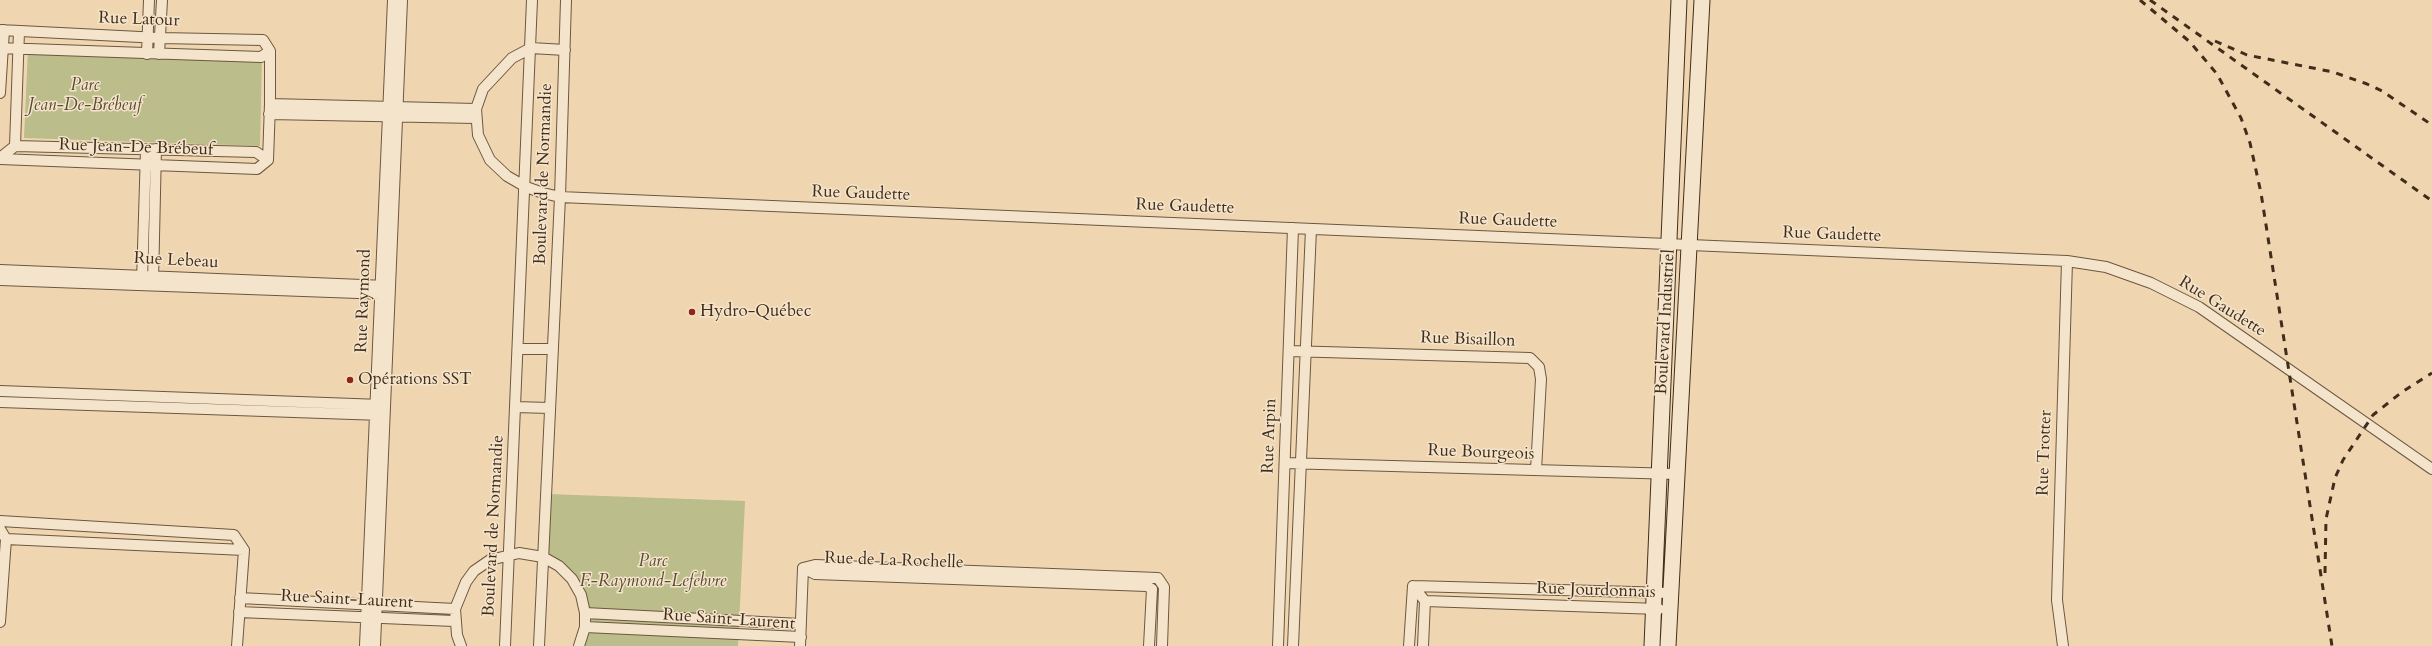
<!DOCTYPE html>
<html>
<head>
<meta charset="utf-8">
<style>
  body { margin:0 }
  canvas { display:block; background:#efd6b1 }
</style>
</head>
<body>
<canvas width="2432" height="646"></canvas>
<script>
const ctx = document.querySelector('canvas').getContext('2d');
ctx.lineJoin = 'round';
function fill(path, color) { ctx.fillStyle = color; ctx.fill(path, 'evenodd'); }
const toPath = rows => new Path2D(rows.map(r => 'M' + r).join(''));
function trace(path, color, width, dash) { ctx.strokeStyle = color; ctx.lineWidth = width; ctx.lineCap = dash ? 'butt' : 'round'; ctx.setLineDash(dash || []); ctx.stroke(path); }
function write(font, color, halo, rows, align = 'center') {
  ctx.font = font + ' Cardo,serif'; ctx.lineWidth = 3; ctx.setLineDash([]); ctx.textBaseline = 'middle'; ctx.strokeStyle = halo; ctx.fillStyle = color; for (const [text, x, y, turn = 0] of rows) {
    ctx.save(); ctx.translate(x, y); ctx.rotate((+turn || 0) * Math.PI / 180); ctx.textAlign = isNaN(turn) ? turn : align; if (halo) ctx.strokeText(text, 0, 0); ctx.fillText(text, 0, 0); ctx.restore();
  }
}
fill(toPath([
  [28,49,262,57,260,146,24,138],
  [547,494,745,501,738,646,581,646,582,594,545,559]
]), '#bbbd8a');
const street = toPath([
  [0,30,160,38,263,40,270,51,270,104,268,160,257,169,0,159],
  [0,48,261,57,270,51],
  [565,50,531,48,512,58,483,89,476,109,478,135,490,160,507,176,526,187,543,193,560,197,2067,261,2106,267,2151,283,2199,307,2432,469],
  [147,54,149,0],
  [159,54,162,0],
  [0,93,4,30],
  [270,104,476,109],
  [269,114,476,118],
  [15,146,19,31],
  [0,158,15,146,256,152,268,160],
  [0,270,386,286],
  [0,280,386,294],
  [142,282,146,150],
  [153,282,156,149],
  [518,349,553,349],
  [1289,351,1530,358,1539,367,1541,379,1536,470],
  [0,391,381,405],
  [0,402,382,415],
  [515,407,550,408],
  [1285,463,1676,474],
  [0,521,234,535,244,550,237,646],
  [0,529,6,539],
  [803,568,815,574,1147,586,1152,589],
  [1413,586,1670,593],
  [1413,586,1425,601,1423,646],
  [240,598,455,609],
  [1425,601,1659,609],
  [239,612,454,621],
  [585,613,801,624],
  [0,622,6,539,244,550],
  [585,627,801,637],
  [365,646,393,0],
  [375,646,402,0],
  [461,646,457,635,455,609,466,582,474,571,490,560,519,553,543,557,559,566,572,579,581,595,585,613,585,627,579,646],
  [505,646,532,0],
  [539,646,560,197,566,0],
  [800,646,803,568,815,565,1158,578,1164,587,1162,646],
  [1149,646,1152,589],
  [1278,646,1293,228],
  [1293,646,1311,229],
  [1409,646,1413,586],
  [2063,646,2057,600,2067,261]
]);
const secondary = toPath([
  [1652,646,1679,0],
  [1668,646,1702,0]
]);
trace(street, '#6c5740', 12);
trace(secondary, '#402d1a', 17);
trace(street, '#f5e4cc', 10);
trace(secondary, '#f5e4cc', 15);
trace(toPath([
  [2140,0,2190,42,2217,74,2241,118,2250,143,2261,193,2332,646],
  [2150,0,2432,201],
  [2215,41,2247,55,2333,72,2367,84,2382,91,2432,125],
  [2325,573,2326,519,2335,478,2343,460,2373,415,2402,392,2432,373]
]), '#402d1a', 3, [7, 7]);
for (const [x, y, r, color] of [
  [692,312,4,"#8f2418"],
  [350,380,4,"#8f2418"]
]) { const dot = new Path2D(); dot.arc(x, y, r, 0, 2 * Math.PI); ctx.fillStyle = color; ctx.fill(dot); trace(dot, '#f5e4cc', 1.5); }
write('17px', '#402d1a', '#f5e4cc', [
  ["Rue Latour",139,20,2],
  ["Rue Jean-De Brébeuf",136,148,2],
  ["Boulevard de Normandie",544,174,-88],
  ["Rue Gaudette",861,194,2],
  ["Rue Gaudette",1185,207,2],
  ["Rue Gaudette",1508,221,2],
  ["Rue Gaudette",1832,235,2],
  ["Rue Lebeau",176,261,3],
  ["Rue Raymond",364,301,-88],
  ["Rue Gaudette",2222,307,32],
  ["Boulevard Industriel",1666,322,-87],
  ["Rue Bisaillon",1468,340,2],
  ["Rue Arpin",1270,436,-88],
  ["Rue Bourgeois",1481,453,2],
  ["Rue Trotter",2045,453,-88],
  ["Boulevard de Normandie",494,526,-87],
  ["Rue de La Rochelle",894,561,2],
  ["Rue Jourdonnais",1596,591,2],
  ["Rue Saint-Laurent",347,600,3],
  ["Rue Saint-Laurent",729,620,4]
]);
write('italic 17px', '#594a30', '#f5e4cc', [
  ["Parc",85,86],
  ["Jean-De-Brébeuf",85,106],
  ["Parc",653,562],
  ["F.-Raymond-Lefebvre",653,582]
]);
write('17px', '#402d1a', '#f5e4cc', [
  ["Hydro-Québec",700,312],
  ["Opérations SST",358,380]
], 'left');
</script>
</body>
</html>
